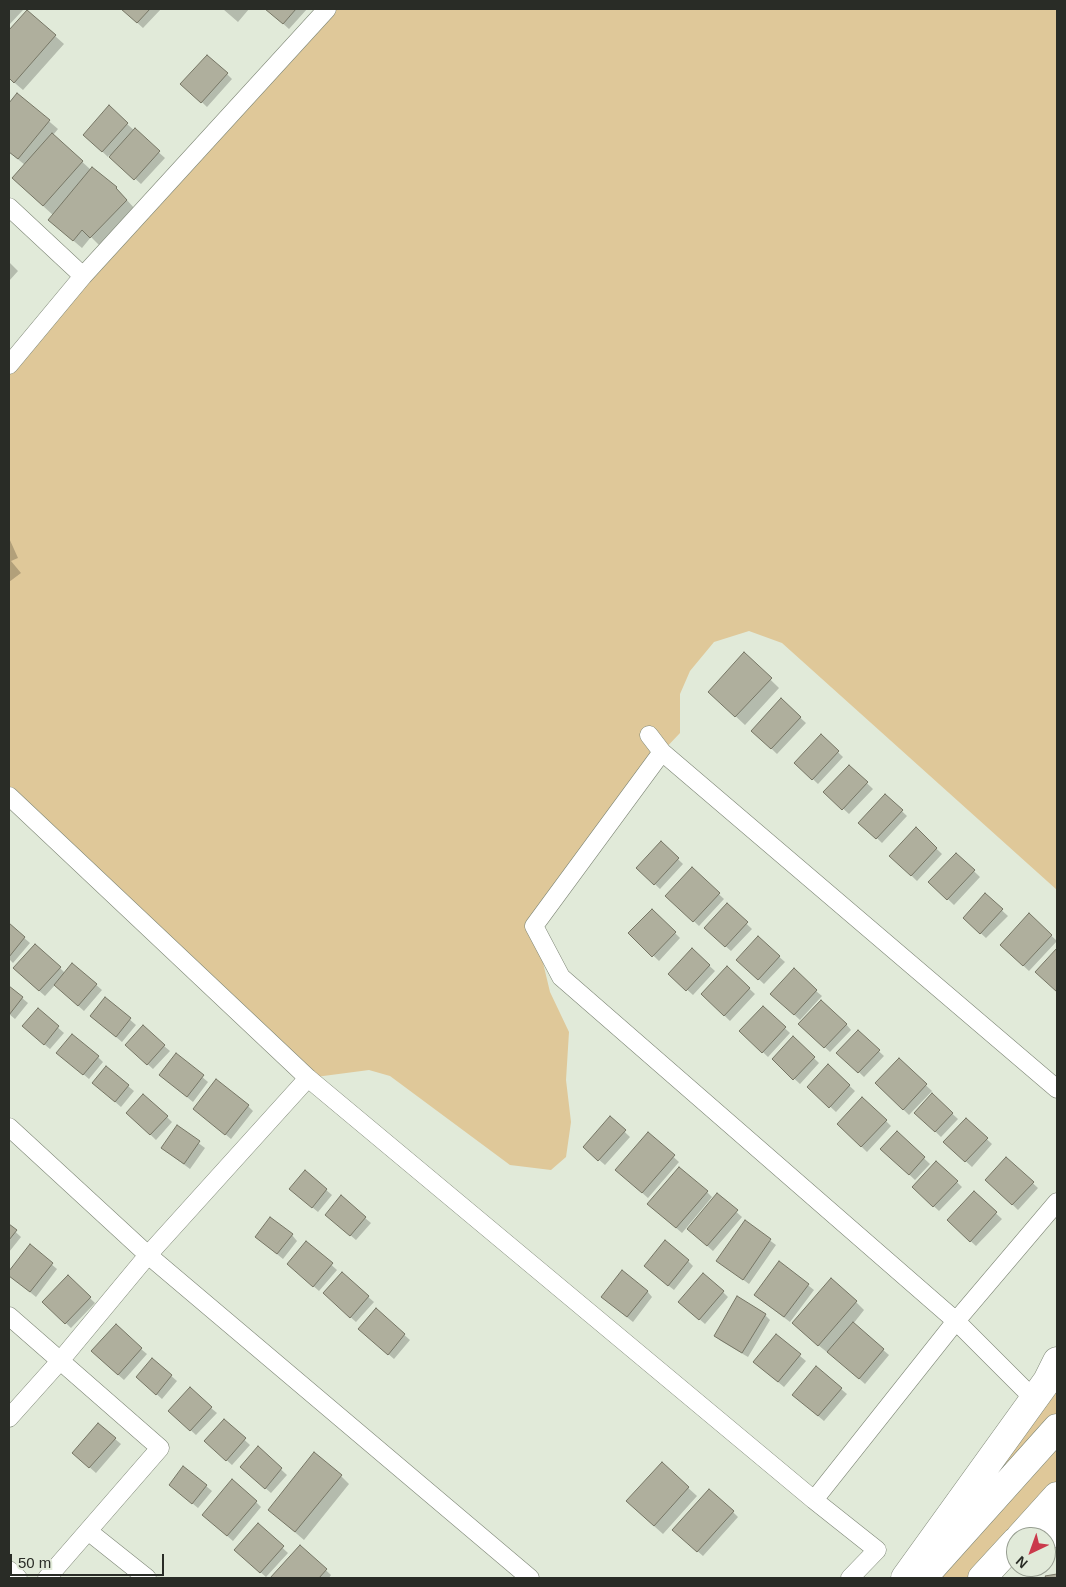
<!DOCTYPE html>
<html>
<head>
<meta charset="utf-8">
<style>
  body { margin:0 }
  #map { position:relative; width:1066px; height:1587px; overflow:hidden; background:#e1ead9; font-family:Arial,sans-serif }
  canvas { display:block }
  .frame { position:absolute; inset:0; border:10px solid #292c26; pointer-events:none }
  .north { position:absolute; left:1006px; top:1527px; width:50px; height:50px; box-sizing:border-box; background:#e1ead9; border:1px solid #979e91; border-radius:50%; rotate:222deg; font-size:14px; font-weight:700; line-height:20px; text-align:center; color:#292c26 }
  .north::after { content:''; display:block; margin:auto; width:18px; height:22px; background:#ca3a4b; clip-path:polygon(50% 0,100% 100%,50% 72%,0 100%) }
  .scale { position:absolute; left:10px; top:1554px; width:154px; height:22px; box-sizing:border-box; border:2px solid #292c26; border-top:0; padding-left:6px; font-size:15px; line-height:18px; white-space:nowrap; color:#292c26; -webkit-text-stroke:4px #e1ead9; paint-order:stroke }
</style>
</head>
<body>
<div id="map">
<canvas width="1066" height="1587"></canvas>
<div class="frame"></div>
<div class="north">N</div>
<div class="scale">50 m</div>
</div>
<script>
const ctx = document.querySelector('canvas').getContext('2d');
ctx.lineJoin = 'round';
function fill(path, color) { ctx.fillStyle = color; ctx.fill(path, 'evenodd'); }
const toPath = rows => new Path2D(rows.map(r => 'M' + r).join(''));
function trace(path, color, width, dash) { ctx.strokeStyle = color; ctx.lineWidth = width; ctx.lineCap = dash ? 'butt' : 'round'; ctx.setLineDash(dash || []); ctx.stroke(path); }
fill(toPath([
  [327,9,1057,9,1057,890,782,643,749,631,714,642,690,671,680,694,680,733,662,752,534,925,550,992,569,1032,566,1080,571,1122,566,1157,551,1170,510,1165,390,1076,369,1070,308,1078,9,796,9,365],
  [1057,1361,1057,1529,1016,1537,992,1578,905,1578]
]), '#dfc899');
fill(toPath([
  [9,9,21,9,23,10,9,25],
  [122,9,161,9,143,28],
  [223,9,249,9,238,22],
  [267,9,307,9,289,29],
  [27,11,64,44,23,90,9,78,9,32],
  [227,74,232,79,207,107,188,89],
  [17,94,58,129,53,135,91,170,116,188,135,209,99,245,91,237,82,248,49,220,53,215,22,187,25,165,9,152,9,105],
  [127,124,165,158,141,184,109,155,108,157,90,140],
  [9,262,18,271,9,281],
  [9,538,18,558,11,561,21,573,9,582],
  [744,654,779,688,745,725,718,700],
  [781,700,806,723,777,754,753,731],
  [821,736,843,757,818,784,796,763],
  [849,766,873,789,849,814,825,792],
  [885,795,907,816,882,843,860,822],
  [916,829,942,854,917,881,891,856],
  [661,843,683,864,660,889,638,868],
  [956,854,980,877,954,905,930,882],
  [692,869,724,899,699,926,667,896],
  [985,895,1008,916,986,938,964,918],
  [727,905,752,929,731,951,705,928],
  [652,910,680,938,659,961,630,933],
  [1029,915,1057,941,1029,971,1001,945],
  [9,925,30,943,13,963,9,959],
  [758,938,785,962,764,984,743,965],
  [692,950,715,971,693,995,670,974],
  [72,964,102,990,84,1011,55,985,45,996,20,974,60,968,65,973],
  [727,968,755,994,730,1021,702,994],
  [9,987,28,1003,15,1019,9,1014],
  [816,991,822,996,800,1020,777,999],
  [106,999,136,1025,122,1042,97,1021],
  [763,1008,790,1033,768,1057,741,1031],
  [38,1010,64,1033,50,1049,29,1032],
  [800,1024,846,1024,851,1030,830,1052],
  [858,1032,884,1056,864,1077,844,1058],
  [793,1038,819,1063,800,1084,773,1059],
  [164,1046,170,1051,153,1069,132,1050],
  [176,1055,208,1082,193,1102,160,1075],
  [98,1057,103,1062,89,1079,64,1058],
  [899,1060,932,1091,909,1115,876,1083],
  [828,1066,855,1091,836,1112,809,1087],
  [128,1086,134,1091,121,1107,99,1088],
  [932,1095,958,1119,941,1137,916,1113],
  [248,1106,253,1111,231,1139,195,1109],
  [167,1117,172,1122,156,1140,133,1118],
  [610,1118,630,1137,605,1165,590,1152],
  [966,1120,992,1144,972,1167,945,1142],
  [886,1121,891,1126,867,1152,838,1124],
  [177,1127,205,1148,190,1169,162,1148],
  [897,1133,930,1164,915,1180,882,1149],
  [648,1134,679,1162,648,1198,622,1175],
  [1007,1159,1038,1188,1018,1210,987,1180],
  [936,1162,962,1187,939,1211,913,1187],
  [305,1172,332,1195,318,1212,296,1194],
  [707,1192,712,1197,682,1233,654,1209],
  [974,1193,1002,1219,976,1246,954,1226],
  [717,1195,742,1217,713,1251,694,1234],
  [365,1218,371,1223,356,1240,332,1220],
  [745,1222,776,1245,749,1284,718,1261],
  [9,1226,21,1237,9,1252],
  [292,1235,297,1241,283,1259,256,1237],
  [306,1242,337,1270,319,1291,294,1269],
  [30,1246,57,1269,36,1297,9,1275],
  [688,1261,693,1266,674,1290,651,1272],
  [780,1263,814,1290,790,1322,761,1300],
  [342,1274,374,1302,356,1322,330,1299],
  [68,1277,95,1303,71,1328,44,1302],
  [647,1291,652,1297,633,1322,608,1302],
  [723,1292,728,1297,705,1324,685,1307],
  [856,1302,864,1310,853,1324,889,1355,865,1384,829,1352,828,1353,802,1332],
  [376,1310,410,1340,394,1359,365,1334],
  [765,1315,770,1320,748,1357,721,1341,715,1336],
  [776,1336,806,1361,784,1387,760,1367],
  [141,1349,147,1354,124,1380,98,1357],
  [153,1360,177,1381,162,1399,143,1382],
  [841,1389,847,1394,824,1421,799,1400],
  [211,1408,217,1413,196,1435,175,1416],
  [224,1421,250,1445,232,1465,211,1446],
  [115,1439,121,1444,96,1473,79,1458],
  [258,1448,287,1475,271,1493,247,1472],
  [662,1464,697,1496,663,1534,636,1510],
  [341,1476,349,1484,304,1540,269,1510],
  [206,1486,212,1491,198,1508,176,1490],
  [256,1502,261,1507,233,1541,209,1520],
  [733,1512,738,1517,703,1556,679,1535],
  [258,1525,288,1553,266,1577,241,1555],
  [300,1546,331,1575,329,1578,272,1578]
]), '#0003');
const building = toPath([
  [121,9,150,9,137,23,121,9],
  [265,9,296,9,283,24,265,9],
  [27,10,56,35,14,83,9,78,9,30,27,10],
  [207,55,228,73,201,103,180,84,207,55],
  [17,93,50,120,18,159,9,152,9,103,17,93],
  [109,105,128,123,102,152,83,135,109,105],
  [135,128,160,151,134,180,109,157,135,128],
  [52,133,83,161,43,206,12,178,52,133],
  [92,167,117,187,116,188,127,200,90,238,82,230,73,241,48,220,92,167],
  [744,652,772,678,735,717,708,692,744,652],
  [781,698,801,717,771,749,751,731,781,698],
  [821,734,839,751,812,780,794,763,821,734],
  [849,765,868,782,842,810,823,792,849,765],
  [885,794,903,810,876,839,858,823,885,794],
  [916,827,937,848,911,876,889,856,916,827],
  [661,841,679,858,654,885,636,868,661,841],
  [956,853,975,870,947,900,928,882,956,853],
  [692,867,720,893,693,922,665,896,692,867],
  [985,893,1003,909,980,934,963,918,985,893],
  [727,903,748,922,725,947,704,928,727,903],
  [652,909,676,932,652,957,628,933,652,909],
  [1029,913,1052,935,1023,966,1000,945,1029,913],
  [9,923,25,937,9,957,9,923],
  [758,936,780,956,758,980,736,960,758,936],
  [35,944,61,967,39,991,13,968,35,944],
  [692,948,710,965,686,991,668,974,692,948],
  [1057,948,1057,992,1035,972,1057,948],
  [72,963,97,984,78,1006,54,985,72,963],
  [727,966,750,988,724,1016,701,994,727,966],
  [794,968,817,990,794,1015,770,994,794,968],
  [9,986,23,997,9,1015,9,986],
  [105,997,131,1018,116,1037,90,1016,105,997],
  [821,1000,847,1024,824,1048,798,1024,821,1000],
  [763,1006,786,1027,762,1053,739,1031,763,1006],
  [38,1008,59,1026,44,1045,22,1026,38,1008],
  [143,1025,165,1045,147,1065,125,1045,143,1025],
  [858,1030,880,1050,858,1073,836,1053,858,1030],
  [72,1034,99,1056,83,1075,56,1053,72,1034],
  [793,1036,815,1057,793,1080,772,1059,793,1036],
  [176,1053,204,1075,187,1097,159,1075,176,1053],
  [899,1058,927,1084,903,1110,875,1083,899,1058],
  [828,1064,850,1085,829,1108,807,1087,828,1064],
  [106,1066,129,1085,115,1102,92,1083,106,1066],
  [216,1079,249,1105,225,1135,193,1109,216,1079],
  [932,1093,953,1113,935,1132,914,1113,932,1093],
  [143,1094,168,1116,150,1135,126,1113,143,1094],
  [862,1097,887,1120,861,1147,837,1124,862,1097],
  [610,1116,626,1130,598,1161,583,1147,610,1116],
  [966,1118,988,1138,965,1162,943,1142,966,1118],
  [177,1125,200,1141,184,1164,161,1148,177,1125],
  [897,1131,925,1157,909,1175,880,1149,897,1131],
  [648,1132,675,1155,642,1193,615,1170,648,1132],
  [1006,1157,1034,1182,1012,1205,985,1180,1006,1157],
  [936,1161,958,1181,933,1207,912,1187,936,1161],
  [679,1167,708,1191,676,1228,647,1204,679,1167],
  [305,1170,327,1189,312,1208,289,1189,305,1170],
  [974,1191,997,1212,970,1242,947,1220,974,1191],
  [717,1193,738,1210,707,1246,687,1229,717,1193],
  [341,1195,366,1217,350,1236,325,1215,341,1195],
  [270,1217,293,1234,277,1254,255,1237,270,1217],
  [745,1220,771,1239,743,1280,716,1261,745,1220],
  [9,1224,17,1230,9,1240,9,1224],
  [665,1240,689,1260,668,1286,644,1266,665,1240],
  [306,1241,333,1263,313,1287,287,1264,306,1241],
  [30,1244,53,1263,30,1292,9,1276,9,1271,30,1244],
  [779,1261,809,1284,784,1317,754,1295,779,1261],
  [622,1270,648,1291,627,1317,601,1297,622,1270],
  [342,1272,369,1296,350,1318,323,1293,342,1272],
  [703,1273,724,1291,699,1320,678,1302,703,1273],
  [68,1275,91,1297,65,1324,42,1302,68,1275],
  [831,1278,857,1301,818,1346,792,1323,831,1278],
  [737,1296,766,1314,742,1353,714,1336,737,1296],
  [376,1308,405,1334,388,1355,358,1329,376,1308],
  [853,1322,884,1349,859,1379,827,1352,853,1322],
  [116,1324,142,1348,118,1375,91,1351,116,1324],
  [776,1334,801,1354,778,1382,753,1362,776,1334],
  [152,1358,172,1375,156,1395,136,1377,152,1358],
  [816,1366,842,1388,818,1416,792,1395,816,1366],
  [190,1387,212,1407,190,1431,168,1411,190,1387],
  [224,1419,246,1438,226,1461,204,1441,224,1419],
  [98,1423,116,1438,89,1468,72,1453,98,1423],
  [258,1446,282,1468,265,1489,240,1467,258,1446],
  [314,1452,342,1475,295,1532,268,1510,314,1452],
  [662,1462,689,1487,654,1526,626,1501,662,1462],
  [183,1466,207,1485,192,1504,169,1485,183,1466],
  [232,1479,257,1501,227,1536,202,1515,232,1479],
  [709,1489,734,1511,697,1552,672,1530,709,1489],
  [258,1523,284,1546,260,1573,234,1550,258,1523],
  [300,1545,327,1569,319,1578,270,1578,300,1545],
  [1057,1574,1057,1578,1046,1578,1045,1576,1057,1574]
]);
fill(building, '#afaf9d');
trace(building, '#767665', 1);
const minor = toPath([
  [9,207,83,276],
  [9,365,83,276,327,9],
  [649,735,662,752,1057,1089],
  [662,752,534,926,561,977,956,1321,1034,1399],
  [9,796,308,1078,814,1500,877,1550,850,1578],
  [9,1127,148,1255,530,1578],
  [9,1316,160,1448,47,1578],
  [9,1418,60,1361,148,1255,308,1078],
  [814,1500,956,1321,1057,1202],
  [88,1531,147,1578],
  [9,1570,18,1578]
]);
const primary = toPath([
  [1020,1537,1057,1496],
  [1046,1537,1057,1529],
  [928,1572,1057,1428],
  [905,1578,1047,1381,1057,1361],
  [982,1578,1016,1541]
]);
trace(minor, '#7e8676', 19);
trace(primary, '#7e8676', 29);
trace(minor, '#fff', 18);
trace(primary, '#fff', 28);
</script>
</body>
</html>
